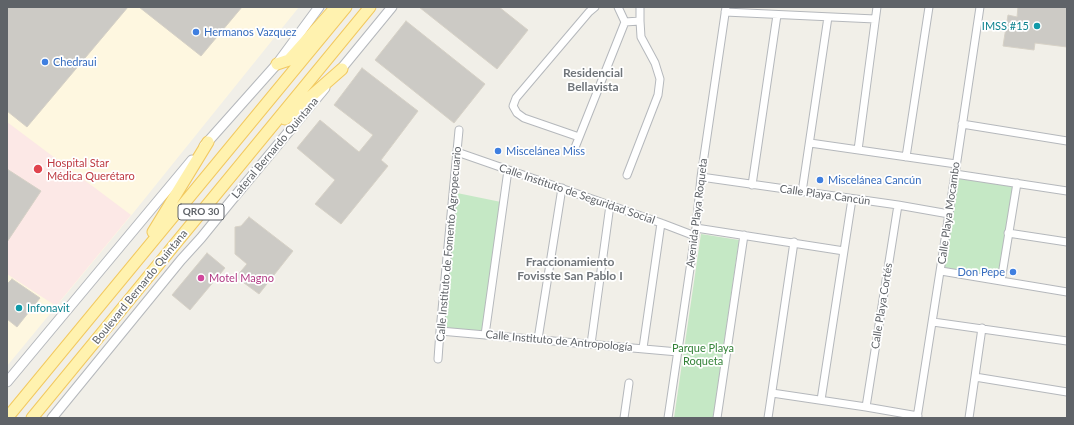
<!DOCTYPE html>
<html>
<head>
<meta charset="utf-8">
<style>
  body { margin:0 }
  #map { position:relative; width:1074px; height:425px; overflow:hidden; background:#f1efe8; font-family:Lato,sans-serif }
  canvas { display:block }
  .frame { position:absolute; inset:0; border:8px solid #5f6368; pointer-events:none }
</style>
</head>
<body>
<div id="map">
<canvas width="1074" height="425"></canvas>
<div class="frame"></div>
</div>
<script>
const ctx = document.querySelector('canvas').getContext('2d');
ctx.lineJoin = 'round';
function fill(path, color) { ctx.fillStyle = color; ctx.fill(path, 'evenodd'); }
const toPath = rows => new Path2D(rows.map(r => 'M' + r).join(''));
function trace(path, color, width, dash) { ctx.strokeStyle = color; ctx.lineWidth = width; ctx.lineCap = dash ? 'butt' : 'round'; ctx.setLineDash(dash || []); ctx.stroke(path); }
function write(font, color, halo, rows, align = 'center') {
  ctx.font = font + ' Lato,sans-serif'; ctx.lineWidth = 3.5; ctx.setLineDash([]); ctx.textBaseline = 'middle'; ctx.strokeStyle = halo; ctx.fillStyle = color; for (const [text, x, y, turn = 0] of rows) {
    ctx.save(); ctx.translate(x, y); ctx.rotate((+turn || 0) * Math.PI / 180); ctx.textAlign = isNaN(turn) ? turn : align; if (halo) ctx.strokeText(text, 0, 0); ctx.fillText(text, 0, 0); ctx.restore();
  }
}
fill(toPath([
  [7,7,299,7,134,212,7,366]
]), '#fef7e0');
fill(toPath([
  [7,122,131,215,56,306,7,274]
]), '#fce8e6');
fill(toPath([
  [956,176,1014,184,1000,280,943,269],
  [457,193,501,202,485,331,442,328,451,233],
  [701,234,739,240,713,418,674,418]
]), '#c5e8c5');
const building = toPath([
  [7,7,128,7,27,127,7,111,7,7],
  [139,7,242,7,201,56,139,7],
  [419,7,499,7,528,30,497,69,419,7],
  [1018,7,1067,7,1067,47,1035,43,1034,50,1003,46,1008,15,1017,17,1018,7],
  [406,21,485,84,454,123,375,60,406,21],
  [362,68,418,111,381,160,388,166,341,224,315,204,335,180,297,148,320,120,359,152,373,135,334,105,362,68],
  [7,169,41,191,7,242,7,169],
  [249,217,293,251,259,294,236,277,247,264,235,254,235,227,241,226,249,217],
  [207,253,225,268,190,310,172,295,207,253],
  [12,279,40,298,17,327,7,319,7,284,12,279]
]);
fill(building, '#cccac5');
trace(building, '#d6d1c6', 1);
const minor = toPath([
  [618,7,625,22],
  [725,12,875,19],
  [962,124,1067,141],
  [579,137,524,118,517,113,513,106,516,98,589,12,595,7],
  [810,143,956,164],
  [574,150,625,22,640,21],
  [858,150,877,7],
  [457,152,661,223,695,236],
  [906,157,929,7],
  [955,174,1067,191],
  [627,175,658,95,660,79,655,63,641,37,640,21,640,7],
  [701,177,898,205,949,214],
  [752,185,777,15],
  [802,192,828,17],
  [696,228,844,251],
  [1008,233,1067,242],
  [941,271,1067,292],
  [1001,281,1017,183],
  [933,322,1067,341],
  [440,331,678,352],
  [485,335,508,170],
  [538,339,562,188],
  [591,344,610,205],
  [643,348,661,223],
  [438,359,440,331,459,130],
  [975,377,1067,392],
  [772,393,866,407,918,416],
  [821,400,852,199],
  [866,407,898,205],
  [624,418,629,383],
  [668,418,696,228,701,177,726,7],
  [717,418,744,235],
  [768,418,794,242],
  [917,418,949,214,980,7],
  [969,418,982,328]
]);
const tertiary = toPath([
  [337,74,392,7],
  [204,146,277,64,319,7],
  [7,382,192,160],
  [52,418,181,260,201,238,231,201,325,88]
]);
const primary = toPath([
  [277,64,289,60,336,7],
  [285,119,342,69],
  [153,232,208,142],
  [7,418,346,7],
  [32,418,370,7]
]);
trace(minor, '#b5b8bc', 9);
trace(tertiary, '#b5b8bc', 11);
trace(primary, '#f2c960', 13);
trace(minor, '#fff', 7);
trace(tertiary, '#fff', 9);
trace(primary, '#fff2af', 11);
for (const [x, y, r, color] of [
  [1037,26,4,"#0f9aa8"],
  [196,32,4,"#3f7fe0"],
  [45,62,4,"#3f7fe0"],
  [498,151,4,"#3f7fe0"],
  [38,169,5,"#e0444e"],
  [820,180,4,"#3f7fe0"],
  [1013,272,4,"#3f7fe0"],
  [201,278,4,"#d1479c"],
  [19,308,4,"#0f9aa8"]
]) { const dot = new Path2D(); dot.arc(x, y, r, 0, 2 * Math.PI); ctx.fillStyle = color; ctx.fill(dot); trace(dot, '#fff', 1.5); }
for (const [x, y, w] of [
  [201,212,46]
]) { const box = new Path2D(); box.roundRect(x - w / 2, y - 8, w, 16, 3); ctx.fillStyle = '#fff'; ctx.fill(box); trace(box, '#5f6368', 1); }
write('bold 10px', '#5f6368', null, [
  ["QRO 30",201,212]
]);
write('11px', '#0d838f', '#fff', [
  ["IMSS #15",1029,26],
  ["Infonavit",27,308,"left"]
], 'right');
write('11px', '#366cbe', '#fff', [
  ["Hermanos Vazquez",204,32],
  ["Chedraui",53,62],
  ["Miscelánea Miss",506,151],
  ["Miscelánea Cancún",828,180],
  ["Don Pepe",1005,272,"right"]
], 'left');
write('11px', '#5f6368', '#fff', [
  ["Lateral Bernardo Quintana",275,148,-50],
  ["Calle Instituto de Seguridad Social",577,194,19],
  ["Calle Playa Cancún",825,195,8],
  ["Avenida Playa Roqueta",697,213,-83],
  ["Calle Playa Mocambo",949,213,-82],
  ["Calle Instituto de Fomento Agropecuario",449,244,-85],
  ["Boulevard Bernardo Quintana",140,287,-51],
  ["Calle Playa Cortés",882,306,-81],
  ["Calle Instituto de Antropología",559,341,5]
]);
write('11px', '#be3a42', '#fff', [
  ["Hospital Star",47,163],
  ["Médica Querétaro",47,176]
], 'left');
write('11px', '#b23c85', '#fff', [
  ["Motel Magno",209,278]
], 'left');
write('11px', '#348238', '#fff', [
  ["Parque Playa",703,348],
  ["Roqueta",703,361]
]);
write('bold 12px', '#70757a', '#fff', [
  ["Residencial",593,73],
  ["Bellavista",593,87],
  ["Fraccionamiento",570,262],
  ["Fovisste San Pablo I",570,276]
]);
</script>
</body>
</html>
